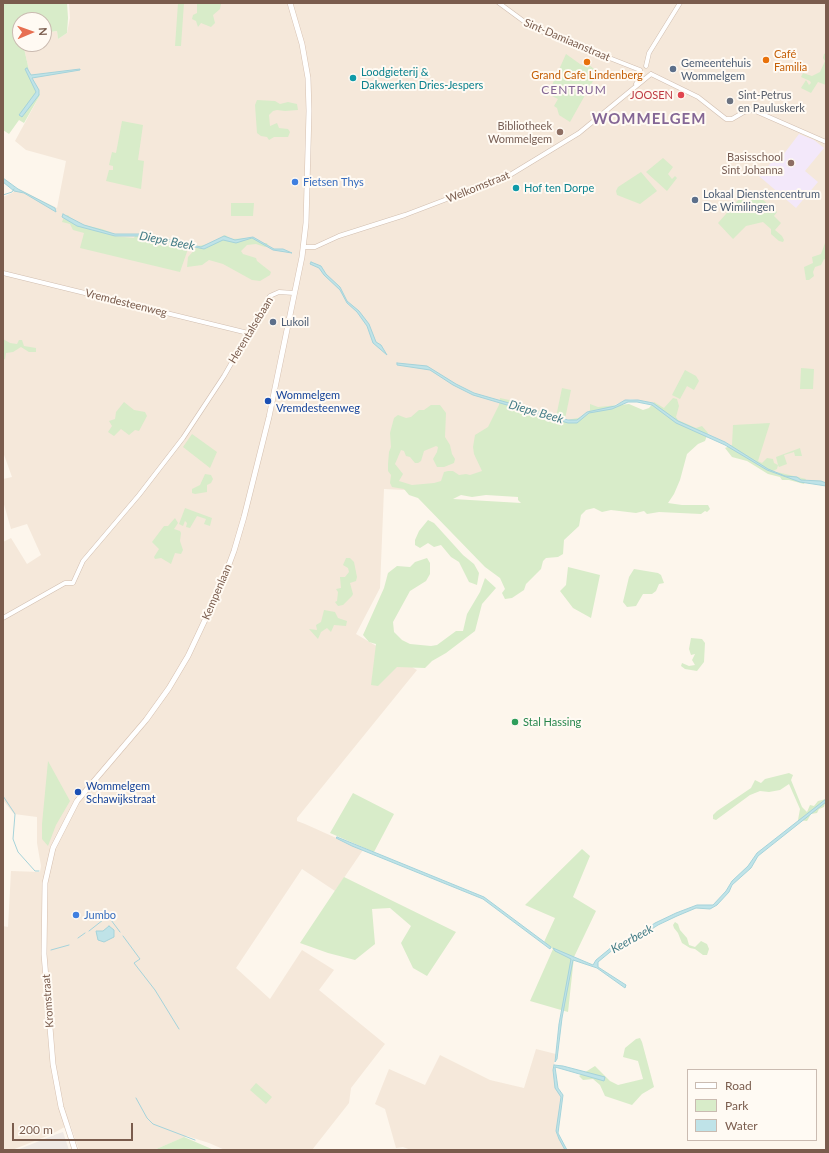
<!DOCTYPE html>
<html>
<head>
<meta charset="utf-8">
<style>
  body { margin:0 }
  #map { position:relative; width:829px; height:1153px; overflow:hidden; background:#fdf6ec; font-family:Lato,sans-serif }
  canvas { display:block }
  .frame { position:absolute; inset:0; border:4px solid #7a5c4d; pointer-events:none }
  .legend { position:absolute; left:687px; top:1069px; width:130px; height:72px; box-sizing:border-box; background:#fffaf3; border:1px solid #cabbb1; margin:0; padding:5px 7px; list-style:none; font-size:12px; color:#7a5c4d }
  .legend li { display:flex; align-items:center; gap:8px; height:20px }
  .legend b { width:20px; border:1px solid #cabbb1 }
  .north { position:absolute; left:12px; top:12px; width:40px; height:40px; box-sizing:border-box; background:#fffaf3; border:1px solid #cabbb1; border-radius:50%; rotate:88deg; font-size:11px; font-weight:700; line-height:16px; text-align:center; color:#7a5c4d }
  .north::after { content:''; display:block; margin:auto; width:14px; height:18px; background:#e76f51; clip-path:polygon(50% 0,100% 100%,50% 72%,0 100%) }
  .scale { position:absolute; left:12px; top:1123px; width:121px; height:18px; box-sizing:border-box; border:2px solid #7a5c4d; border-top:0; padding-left:5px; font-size:12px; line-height:14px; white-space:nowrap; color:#7a5c4d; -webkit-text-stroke:3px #fffaf3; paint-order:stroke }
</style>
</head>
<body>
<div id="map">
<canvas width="829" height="1153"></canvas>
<div class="frame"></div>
<ul class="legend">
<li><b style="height:5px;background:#fff"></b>Road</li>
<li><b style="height:11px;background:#d8ecc9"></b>Park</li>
<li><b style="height:11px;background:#bfe3e8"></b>Water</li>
</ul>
<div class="north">N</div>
<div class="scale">200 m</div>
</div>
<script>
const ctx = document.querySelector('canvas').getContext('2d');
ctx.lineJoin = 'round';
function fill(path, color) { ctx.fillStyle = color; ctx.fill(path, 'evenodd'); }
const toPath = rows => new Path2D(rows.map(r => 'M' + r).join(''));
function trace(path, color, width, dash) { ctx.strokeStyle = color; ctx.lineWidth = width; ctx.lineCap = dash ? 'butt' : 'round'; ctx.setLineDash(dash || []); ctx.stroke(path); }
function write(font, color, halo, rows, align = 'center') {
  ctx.font = font + ' Lato,sans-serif'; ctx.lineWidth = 4; ctx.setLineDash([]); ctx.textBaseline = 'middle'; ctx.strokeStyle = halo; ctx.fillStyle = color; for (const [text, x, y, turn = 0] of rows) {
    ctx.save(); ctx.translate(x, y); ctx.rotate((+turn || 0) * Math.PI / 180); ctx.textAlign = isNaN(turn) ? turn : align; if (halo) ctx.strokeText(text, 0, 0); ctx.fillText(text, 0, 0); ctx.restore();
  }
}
fill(toPath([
  [69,3,826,3,826,483,801,480,768,469,725,442,678,421,653,403,630,399,573,421,506,402,486,494,384,489,380,588,356,634,417,670,297,818,297,821,305,824,363,850,335,891,302,869,236,968,270,999,302,950,334,970,319,990,385,1044,351,1088,349,1103,312,1150,225,1150,209,1143,187,1136,154,1150,79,1150,70,1124,52,1134,12,1150,3,1150,3,926,8,927,11,871,40,872,41,866,37,843,37,817,14,814,3,800,3,542,11,538,27,564,41,555,27,524,11,529,3,501,3,479,12,477,3,452,3,197,12,193,17,188,57,208,66,161,26,150,15,141,40,95,31,79,23,44,44,44,44,33,57,31,58,39,67,33,70,18],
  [536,1049,556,1054,553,1070,556,1086,562,1096,557,1134,566,1150,411,1150,403,1147,396,1148,385,1109,375,1104,389,1069,425,1085,440,1055,490,1080,524,1088]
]), '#f5e8da');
fill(toPath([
  [63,1132,69,1150,17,1150,57,1134]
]), '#efe9e4');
fill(toPath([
  [799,134,814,140,824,148,805,171,818,182,796,208,759,176,780,153,783,155]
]), '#f3e8fa');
fill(toPath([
  [3,3,67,3,68,18,67,33,58,39,57,31,44,33,44,20,20,20,20,44,23,44,31,79,40,95,24,123,19,120,9,134,3,130],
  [178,3,184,3,181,46,175,46],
  [197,3,221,4,220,9,213,15,215,23,211,27,201,23,198,27,196,21,192,19,193,15,197,13],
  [826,53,826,85,818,82,811,93,801,88,806,80,809,85,811,83,810,81,801,77,803,73,812,76,820,72,825,61,823,58,824,54],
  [566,54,580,64,588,68,589,65,598,72,570,122,559,115,557,108,554,106,558,99,548,94],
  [257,100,275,101,280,104,288,102,297,104,298,110,285,111,277,110,273,111,269,115,270,126,277,123,279,128,288,129,290,132,288,137,274,137,269,140,267,137,261,136,257,133,255,105],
  [122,121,143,125,138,160,144,161,141,189,106,181,109,170,113,170,113,166,109,165,112,152,116,153],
  [663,158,673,167,668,174,672,179,675,176,677,178,667,191,646,172],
  [641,172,657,191,640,204,617,195,616,191,618,187],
  [755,193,777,212,774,216,781,223,775,230,782,236,784,240,783,242,779,241,771,234,771,229,763,222,746,226,733,239,718,223,740,198,747,203],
  [231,203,254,203,253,216,231,216],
  [68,215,71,219,79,224,102,229,110,232,113,236,134,238,135,236,144,236,189,246,180,272,80,248,84,233,73,230,70,224,62,222,64,217],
  [225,235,231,239,253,238,261,243,267,243,268,246,265,247,256,244,247,245,241,251,243,254,256,258,257,261,271,272,270,275,260,281,252,280,223,264,209,260,202,265,187,267,188,257,198,246,209,244],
  [825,243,826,260,824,259,821,265,815,267,813,272,814,276,809,280,806,280,804,267,813,263,812,257,821,254],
  [3,339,10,343,17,344,19,340,22,340,24,346,36,348,36,352,29,352,21,347,13,352,6,353,5,359,3,360],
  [801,368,814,369,813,389,800,389],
  [685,370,696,376,699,381,694,390,687,386,680,399,672,395],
  [562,388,571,390,565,419,556,417],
  [500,398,514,401,524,410,536,414,539,410,545,412,550,418,561,421,583,417,590,410,590,404,598,407,629,404,643,410,649,408,654,402,664,408,673,398,677,399,679,406,676,417,678,420,696,428,702,426,708,433,705,441,698,444,687,454,680,480,674,494,668,503,682,505,708,505,710,509,707,512,705,511,701,514,659,512,647,514,644,511,636,513,611,510,602,512,594,508,586,510,581,515,579,526,564,540,563,554,558,557,546,558,543,561,541,569,526,584,524,590,512,598,505,599,502,593,505,589,500,578,485,567,418,498,409,495,404,489,392,487,390,483,391,475,388,471,388,464,389,452,391,447,390,433,394,418,398,415,406,418,411,417,419,410,424,410,431,405,440,405,446,413,445,437,450,445,452,454,455,459,454,463,444,467,437,467,433,459,437,452,438,447,436,446,424,451,421,461,418,463,415,463,410,457,406,456,404,451,401,450,395,464,403,474,399,481,412,485,434,483,441,481,444,472,448,471,453,471,459,475,466,474,470,475,482,471,474,454,473,447,475,435,488,427,499,405],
  [461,495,472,497,486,495,518,497,518,500,521,503,453,499],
  [124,402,134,410,145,412,147,416,139,431,135,430,129,435,121,429,114,436,108,432,112,426,109,421,115,419,116,412],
  [770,423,758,461,762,463,767,458,773,459,774,463,778,465,776,457,800,448,802,456,795,456,794,452,784,455,787,464,779,467,778,465,777,469,773,471,806,479,804,484,789,480,782,480,780,477,768,474,747,461,732,457,725,448,732,445,733,425],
  [192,434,217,452,210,468,183,447],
  [205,474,211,475,213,479,211,483,207,485,207,492,195,494,192,493,192,489,200,485],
  [185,508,212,518,210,526,204,524,206,519,197,516,190,528,186,527,187,523,185,521,183,526,179,524],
  [175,518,178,523,174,529,180,531,181,533,180,541,183,550,181,554,175,553,171,564,161,558,155,559,154,557,159,549,152,542,164,526,168,526],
  [428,520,434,523,463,555,474,564,479,573,477,585,469,582,459,562,451,557,441,545,434,547,428,543,420,548,415,545,415,540,419,531],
  [346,558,350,558,354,562,357,577,356,581,350,583,353,594,352,596,343,605,338,606,335,602,337,601,338,592,336,589,341,588,340,577,345,577,349,572,348,568,343,565],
  [427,558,430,563,430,574,426,581,410,591,393,622,394,632,402,640,410,644,431,646,437,645,456,631,463,631,467,614,480,592,485,578,496,588,482,604,475,631,446,653,432,661,425,668,397,667,378,686,371,685,376,644,369,642,363,635,384,588,388,573,397,566,410,567,415,562],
  [568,567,600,575,591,618,573,608,560,591,566,585],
  [634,569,658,573,661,575,664,583,659,584,656,591,652,594,643,594,636,606,627,607,623,602,629,577],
  [324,610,335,612,338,618,347,621,346,626,334,625,331,632,327,628,321,632,318,639,309,629,317,630,316,625,321,622],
  [691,638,702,639,705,643,704,662,697,671,685,669,681,666,682,663,689,666,695,665,692,660,695,654,691,655,689,649],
  [48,761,70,801,56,825,48,846,42,839,42,824],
  [789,773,793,775,791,780,802,807,807,812,810,805,814,806,818,801,826,799,824,807,819,809,817,813,811,814,807,821,798,820,800,809,789,784,780,790,769,792,760,791,750,795,716,820,713,819,713,815,717,811,751,788,755,780,761,783,765,779],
  [353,793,394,814,374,852,330,833],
  [582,849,590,856,573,897,596,911,574,957,568,1012,530,1001,553,949,544,942,555,918,525,905],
  [344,877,456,932,427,976,413,968,401,943,411,926,390,908,372,909,375,944,355,960,328,953,300,943],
  [675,922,678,924,680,930,687,938,689,945,695,947,701,941,707,944,709,949,707,955,703,955,695,949,690,948,682,943,678,933,674,928,673,925],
  [640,1038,642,1042,654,1087,642,1094,632,1105,605,1096,600,1085,593,1079,583,1080,579,1076,595,1066,610,1081,618,1085,643,1079,638,1061,623,1057,625,1048,636,1039],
  [256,1083,272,1097,266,1104,250,1090],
  [184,1137,214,1150,154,1150]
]), '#d8ecc9');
const water = toPath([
  [27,68,31,75,80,69,80,70,32,78,39,90,39,95,22,117,19,115,36,92,25,69,27,68],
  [3,178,18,189,55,208,56,212,24,193,14,191,3,182,3,178],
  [63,214,84,225,115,234,145,234,201,247,224,236,235,240,253,237,274,249,283,249,292,253,273,250,252,238,236,243,223,240,204,249,144,236,115,236,77,226,62,217,63,214],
  [311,262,321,266,326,274,340,287,347,301,359,311,369,324,376,342,381,345,387,355,373,343,367,326,357,312,347,303,340,290,324,275,319,268,310,264,311,262],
  [397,363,427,366,456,384,474,393,568,420,577,420,587,412,615,406,625,400,638,400,653,403,678,421,725,442,768,469,785,476,797,477,801,480,821,481,826,483,826,486,800,482,767,470,725,445,676,423,652,405,637,402,628,402,612,409,589,413,577,423,568,423,473,395,453,385,430,370,397,365,397,363],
  [826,799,826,802,758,856,751,868,732,885,729,892,717,905,710,909,696,908,677,916,658,925,633,941,615,948,598,962,598,967,626,985,625,988,597,968,573,960,562,1018,557,1059,555,1062,559,1024,571,959,555,951,553,948,593,965,596,960,613,946,630,940,655,923,676,913,697,905,713,905,726,891,732,881,748,866,757,853,826,799],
  [337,837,484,897,551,947,550,949,483,899,352,846,336,838,337,837],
  [109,926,114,930,114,937,104,942,98,940,96,931,103,931,109,926],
  [554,1065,563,1066,605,1077,604,1081,555,1067,558,1088,563,1095,558,1133,567,1150,565,1150,559,1139,556,1131,561,1097,555,1088,553,1070,554,1065]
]);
fill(water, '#bfe3e8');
trace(water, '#a5d3da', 1);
trace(toPath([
  [3,195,12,192,14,189],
  [3,796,15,814,13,839,18,852,35,871,39,871],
  [89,931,108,916,120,932],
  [123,936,140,959,134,963,155,990,179,1029],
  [78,938,85,933],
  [51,950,69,945],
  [136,1098,147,1118,153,1124,195,1140]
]), '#a5d3da', 1);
const tertiary = toPath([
  [499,3,533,28,640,70],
  [646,66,649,53,680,3],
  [651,74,698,97,726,119,732,119,744,112,753,110,826,142],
  [636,84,641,77,640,70],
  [304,247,315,247,339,236,405,215,510,175,579,133,651,74],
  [3,273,248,333],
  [3,618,65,583,73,583,83,561,139,495,183,438,224,376,270,296,279,292,294,293]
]);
const secondary = toPath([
  [75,1150,61,1107,53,1064,44,954,45,883,53,848,77,801,146,720,169,688,188,656,221,586,234,551,244,517,269,417,302,257,306,223,309,111,308,78,302,44,290,3]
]);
trace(tertiary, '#d1beb0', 5);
trace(secondary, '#d6c0b0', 6);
trace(tertiary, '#fff', 4);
trace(secondary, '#fff', 5);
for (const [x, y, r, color] of [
  [766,60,4,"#e8710a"],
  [587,62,4,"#e8710a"],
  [673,69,4,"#5c6f8a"],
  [353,78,4,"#0f9aa8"],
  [681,95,4,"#e0444e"],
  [730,101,4,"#6b7280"],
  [560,132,4,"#8d6e63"],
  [791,163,4,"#8d6e63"],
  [295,182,4,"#3f7fe0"],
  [516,188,4,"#0f9aa8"],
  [695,200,4,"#5c6f8a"],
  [273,322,4,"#5c6f8a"],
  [268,401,4,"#1a4fb4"],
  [515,722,4,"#2e9e5b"],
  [78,792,4,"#1a4fb4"],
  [76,915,4,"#3f7fe0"]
]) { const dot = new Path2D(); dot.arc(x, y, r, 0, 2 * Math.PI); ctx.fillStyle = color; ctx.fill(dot); trace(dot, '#fffaf3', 1.5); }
write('11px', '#7a5c4d', '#fffaf3', [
  ["Sint-Damiaanstraat",567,40,23],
  ["Welkomstraat",478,187,-22],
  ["Vremdesteenweg",126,303,14],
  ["Herentalsebaan",251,330,-59],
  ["Kempenlaan",217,592,-67],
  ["Kromstraat",48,1001,-94]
]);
write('11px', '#c56008', '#fffaf3', [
  ["Café",774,54],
  ["Familia",774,67],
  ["Grand Cafe Lindenberg",587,75,"center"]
], 'left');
write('11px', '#4e5e75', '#fffaf3', [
  ["Gemeentehuis",681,63],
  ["Wommelgem",681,76],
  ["Lokaal Dienstencentrum",703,194],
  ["De Wimilingen",703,207],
  ["Lukoil",281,322]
], 'left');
write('11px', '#0d838f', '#fffaf3', [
  ["Loodgieterij &",361,72],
  ["Dakwerken Dries-Jespers",361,85],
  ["Hof ten Dorpe",524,188]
], 'left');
write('11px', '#be3a42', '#fffaf3', [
  ["JOOSEN",673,95]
], 'right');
write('11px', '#5b616d', '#fffaf3', [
  ["Sint-Petrus",738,95],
  ["en Pauluskerk",738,108]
], 'left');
write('11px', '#785e54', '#fffaf3', [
  ["Bibliotheek",552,126],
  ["Wommelgem",552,139],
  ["Basisschool",783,157],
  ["Sint Johanna",783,170]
], 'right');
write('11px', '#366cbe', '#fffaf3', [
  ["Fietsen Thys",303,182],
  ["Jumbo",84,915]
], 'left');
write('11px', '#164399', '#fffaf3', [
  ["Wommelgem",276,395],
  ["Vremdesteenweg",276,408],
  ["Wommelgem",86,786],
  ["Schawijkstraat",86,799]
], 'left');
write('11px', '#27864d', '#fffaf3', [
  ["Stal Hassing",523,722]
], 'left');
ctx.letterSpacing = '1px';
write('12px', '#846695', '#fffaf3', [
  ["CENTRUM",574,90]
]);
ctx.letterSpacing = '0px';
write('italic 12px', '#437c86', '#fffaf3', [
  ["Diepe Beek",167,241,11],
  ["Diepe Beek",536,412,16],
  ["Keerbeek",632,939,-29]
]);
ctx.letterSpacing = '1px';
write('bold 15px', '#846695', '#fffaf3', [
  ["WOMMELGEM",649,119]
]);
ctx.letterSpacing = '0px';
</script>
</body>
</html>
